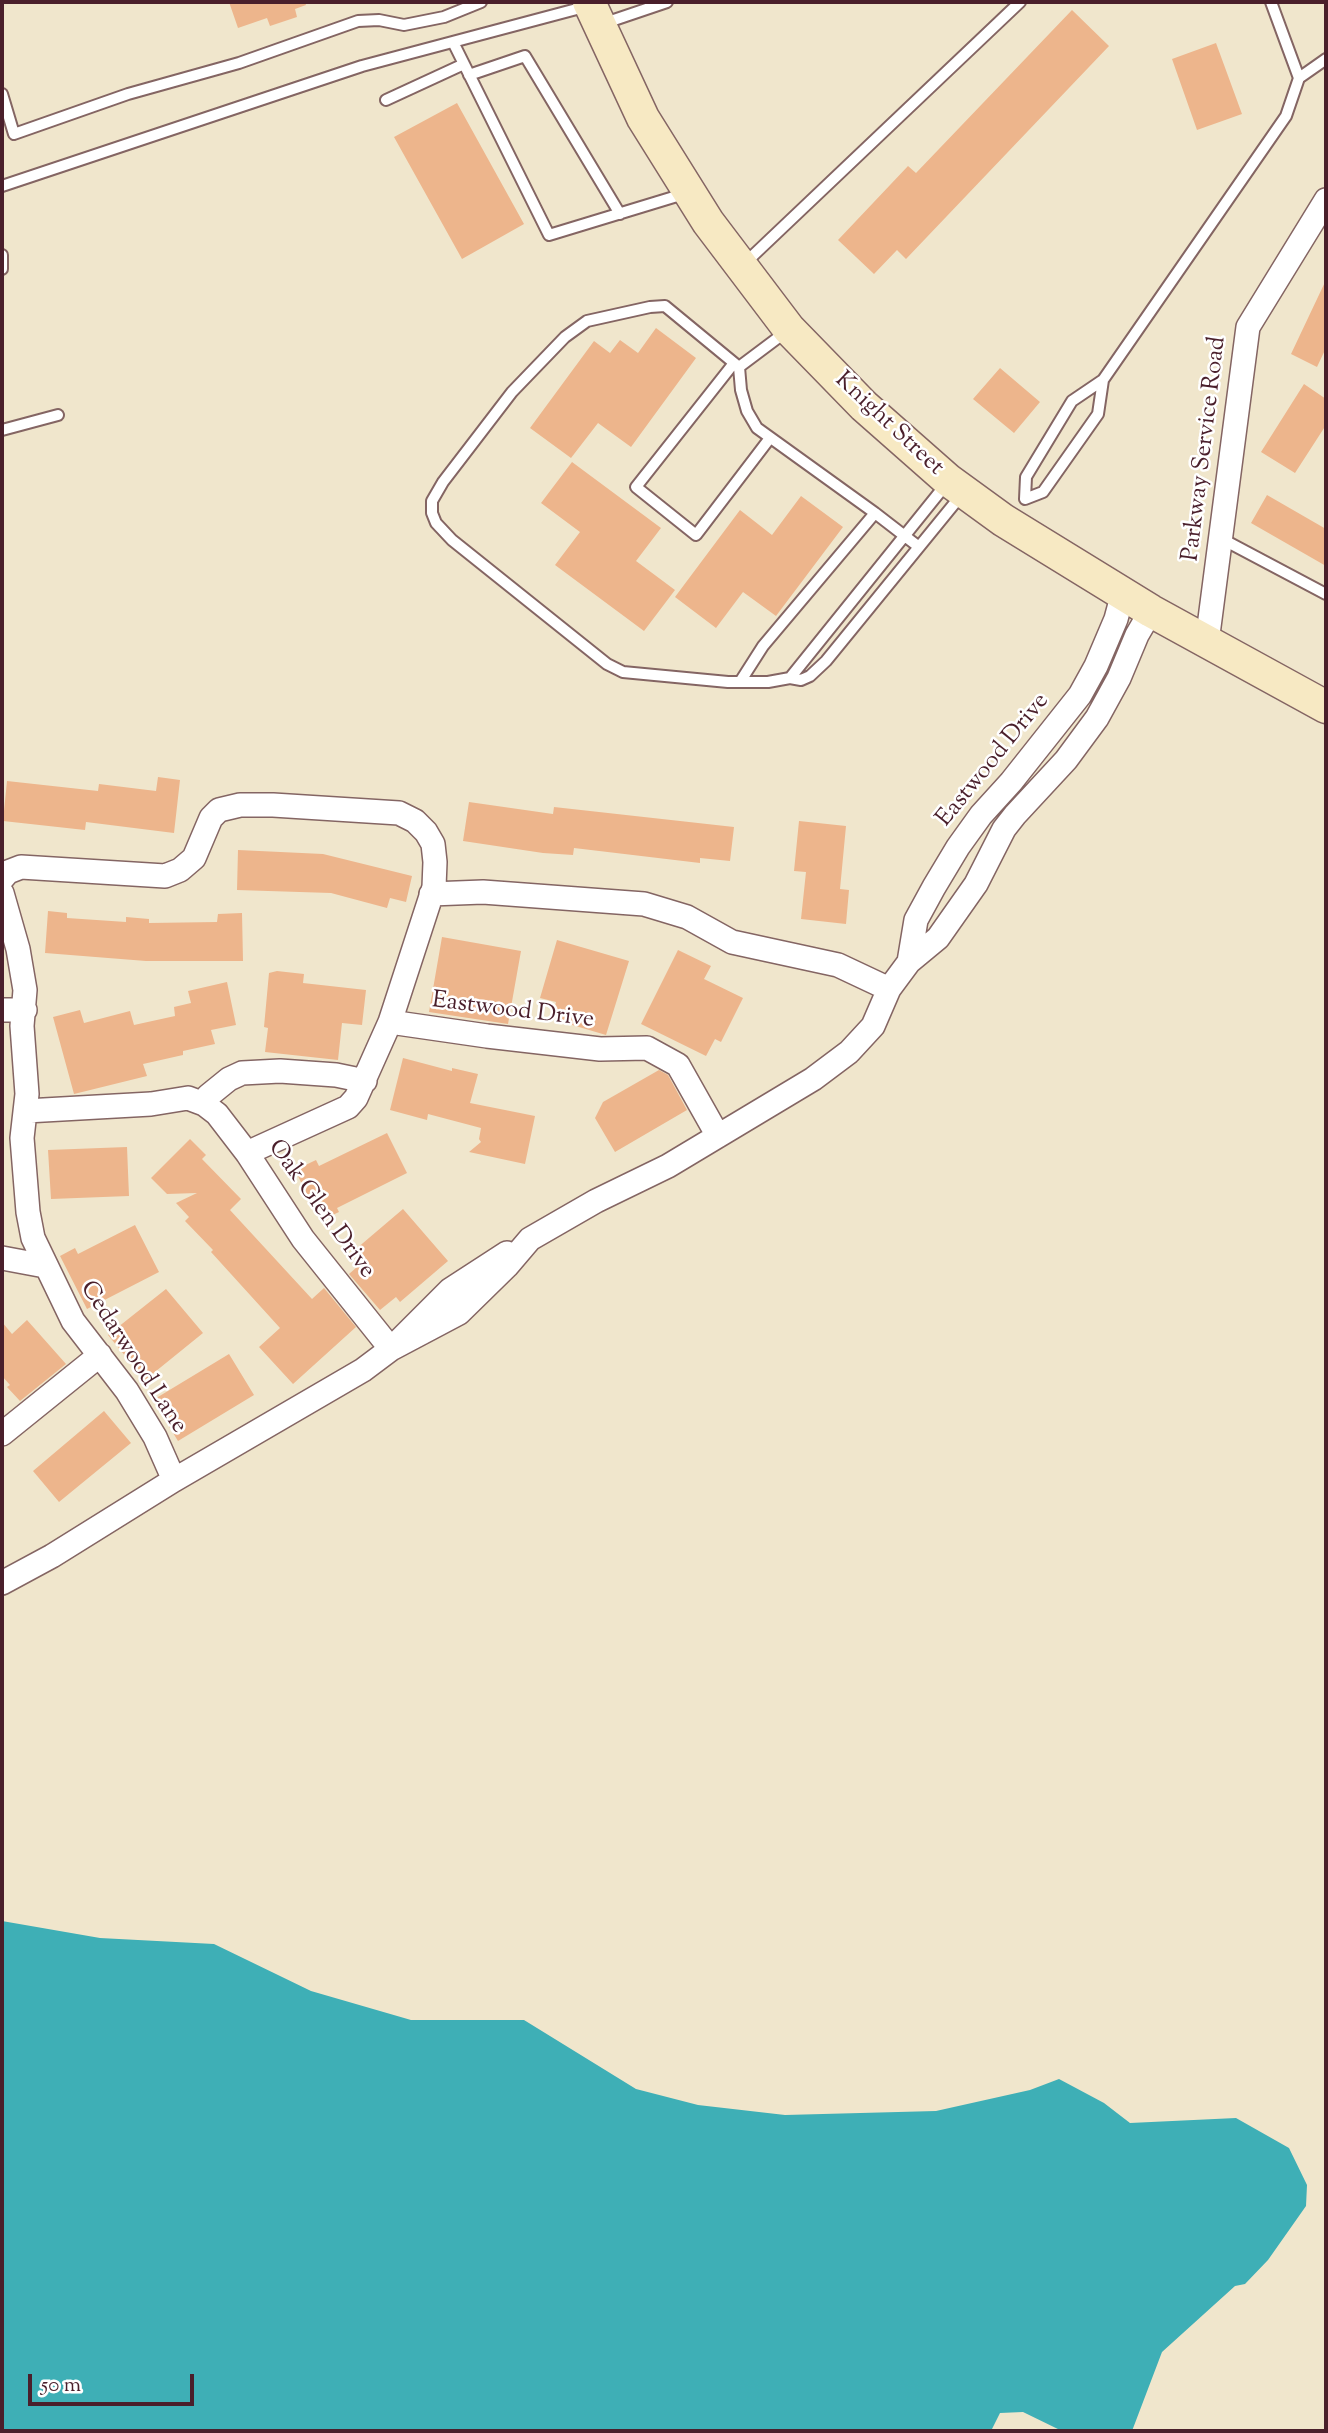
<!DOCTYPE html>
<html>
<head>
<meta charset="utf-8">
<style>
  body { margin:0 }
  #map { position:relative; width:1328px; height:2433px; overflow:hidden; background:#f0e6cc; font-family:"Sorts Mill Goudy",serif }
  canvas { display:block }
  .frame { position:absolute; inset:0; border:4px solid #4a1f2b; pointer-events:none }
  .scale { position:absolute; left:28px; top:2374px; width:166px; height:32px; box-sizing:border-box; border:4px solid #4a1f2b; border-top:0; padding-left:9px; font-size:21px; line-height:24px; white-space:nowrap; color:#4a1f2b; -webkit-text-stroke:5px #fff; paint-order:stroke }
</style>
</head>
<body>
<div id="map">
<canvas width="1328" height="2433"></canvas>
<div class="frame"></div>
<div class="scale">50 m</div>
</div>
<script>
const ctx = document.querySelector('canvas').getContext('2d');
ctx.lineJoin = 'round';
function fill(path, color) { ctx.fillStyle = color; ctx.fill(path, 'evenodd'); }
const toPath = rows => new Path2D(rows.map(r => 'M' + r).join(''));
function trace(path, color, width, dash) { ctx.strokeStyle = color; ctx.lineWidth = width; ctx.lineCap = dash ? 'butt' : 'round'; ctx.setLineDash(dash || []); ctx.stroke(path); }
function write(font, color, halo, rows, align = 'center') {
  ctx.font = font + ' "Sorts Mill Goudy",serif'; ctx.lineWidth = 5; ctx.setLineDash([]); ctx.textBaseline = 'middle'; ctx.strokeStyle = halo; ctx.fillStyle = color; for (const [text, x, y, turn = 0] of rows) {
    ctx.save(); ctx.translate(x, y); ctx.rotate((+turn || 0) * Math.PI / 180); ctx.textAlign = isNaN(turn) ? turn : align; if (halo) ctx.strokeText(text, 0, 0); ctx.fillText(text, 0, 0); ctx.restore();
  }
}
fill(toPath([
  [2,1921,100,1938,214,1944,311,1991,411,2020,524,2020,636,2089,698,2105,785,2115,936,2111,1030,2090,1059,2079,1104,2103,1130,2123,1236,2118,1289,2148,1307,2185,1306,2206,1268,2260,1245,2284,1235,2286,1162,2352,1132,2431,1062,2431,1023,2412,1000,2413,991,2431,2,2431]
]), '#3eafb6');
fill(toPath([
  [229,2,305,2,306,5,295,9,297,17,270,26,267,18,238,28],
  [1072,10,1109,46,906,259,897,250,874,274,838,240,908,166,916,173],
  [1216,43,1242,114,1197,130,1172,59],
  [457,103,524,224,462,259,394,137],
  [1326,280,1326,348,1317,367,1291,354],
  [656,328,696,358,631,447,598,423,571,458,530,428,594,341,610,353,620,340,638,353],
  [1000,368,1040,402,1014,433,973,399],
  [1304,384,1326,399,1326,425,1295,473,1261,452],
  [572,462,661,528,636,561,675,590,644,631,555,565,580,532,541,503],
  [1267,495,1326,529,1326,566,1251,523],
  [801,496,843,527,776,616,743,592,716,628,675,597,740,510,772,535],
  [158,777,180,780,174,833,86,822,85,830,3,821,7,781,98,791,99,784,156,791],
  [469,802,553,814,554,807,734,827,730,861,700,858,700,863,574,848,573,855,543,853,463,841],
  [799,821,846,826,840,889,849,890,846,924,801,919,806,872,794,871],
  [238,850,323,854,412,876,406,902,390,898,387,908,331,893,237,890],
  [48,911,67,913,67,918,126,922,126,917,149,919,149,923,217,922,218,914,242,913,243,961,146,961,45,953],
  [442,937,521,951,508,1024,429,1012],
  [557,940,629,961,606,1035,552,1019,556,1002,540,998],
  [678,950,711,966,704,979,743,998,721,1042,715,1039,706,1056,641,1024],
  [277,971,304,974,303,983,366,990,362,1025,342,1023,338,1060,265,1052,268,1028,264,1027,269,973],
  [227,982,236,1025,211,1030,215,1044,183,1051,183,1055,143,1064,147,1076,74,1094,53,1017,80,1010,84,1023,130,1011,134,1025,175,1016,174,1007,191,1003,188,991],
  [403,1058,452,1071,452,1068,478,1074,470,1103,535,1116,525,1164,469,1152,481,1142,479,1139,481,1128,428,1114,427,1120,390,1110],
  [659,1070,668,1075,687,1110,615,1152,595,1118,603,1102],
  [387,1133,407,1173,337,1208,339,1212,320,1221,295,1170,316,1160,319,1166],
  [190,1139,206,1155,202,1159,241,1199,230,1210,312,1299,324,1288,356,1327,293,1384,259,1347,280,1328,211,1252,213,1250,185,1221,189,1217,176,1203,197,1193,167,1194,151,1178],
  [127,1147,129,1196,51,1199,48,1150],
  [403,1209,448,1261,400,1302,396,1297,380,1310,349,1274,365,1260,356,1249],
  [135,1225,159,1272,87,1309,60,1256,75,1248,78,1254],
  [166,1289,203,1333,145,1380,108,1335],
  [27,1320,66,1364,20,1401,7,1387,10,1385,2,1376,2,1322,12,1334],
  [229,1354,254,1395,178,1441,153,1400],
  [104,1411,131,1443,59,1502,33,1471]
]), '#edb58c');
const lane = toPath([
  [602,24,667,2],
  [453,42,549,235,687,193],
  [469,75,525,56,620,214],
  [1299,78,1326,59],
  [2,94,14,134,128,94,239,63,358,21,379,20,404,25,444,17,481,2],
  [386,100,464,64],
  [2,186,362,66,588,6],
  [2,255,2,269],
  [743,265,1020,2],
  [734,363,636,487,696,535,770,438],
  [739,367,787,331],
  [1103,380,1098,414,1043,492,1025,499,1026,477,1072,401,1103,380,1286,116,1299,78,1271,2],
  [2,430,58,415],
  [947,483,790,678,801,680,810,676,826,661,963,493],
  [875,513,919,547],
  [1222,539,1326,594],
  [740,682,763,646,875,513,757,428,747,411,741,390,739,367,665,306,650,307,587,321,565,337,512,392,443,482,432,501,432,513,436,523,452,540,607,664,623,672,728,682,768,682,790,678]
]);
const street = toPath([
  [1207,642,1248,327,1326,200],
  [2,879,8,872,21,867,165,876,180,870,194,858,211,818,219,810,240,805,273,805,399,813,415,821,426,832,433,844,435,862,434,887,390,1022,356,1098,348,1107,247,1153],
  [2,893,18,949,25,990,22,1026,27,1094,22,1138,28,1212,33,1238,73,1321,127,1391,155,1437,174,1480],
  [431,894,483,892,644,904,687,917,732,942,838,965,889,989],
  [909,962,916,920,934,887,958,847,981,815,1011,782,1080,695,1096,666,1116,619,1123,593],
  [2,1010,25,1010],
  [390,1022,487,1036,600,1049,647,1048,678,1065,718,1136],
  [204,1104,208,1096,229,1079,242,1073,280,1071,336,1075,365,1081],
  [26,1111,151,1104,188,1098,204,1104,217,1114,247,1153,303,1239,391,1349],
  [2,1258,45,1266],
  [391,1349,459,1313,507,1266,530,1239,596,1201,668,1166,813,1079,849,1052,873,1026,889,989,909,962,938,938,976,884,1004,829,1015,815,1066,760,1097,718,1119,678,1137,635,1151,611],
  [2,1434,100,1355],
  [2,1583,52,1556,174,1480,363,1370,391,1349,450,1290,507,1253]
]);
const secondary = toPath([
  [589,2,643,118,708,222,789,329,864,406,948,480,1003,520,1151,611,1326,707]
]);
trace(lane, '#846563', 14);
trace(street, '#846563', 26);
trace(secondary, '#846563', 35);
trace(lane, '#fff', 10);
trace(street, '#fff', 23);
trace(secondary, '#f7e9c3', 32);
write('24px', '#4a1f2b', '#fff', [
  ["Knight Street",888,425,43],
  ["Parkway Service Road",1206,449,-83],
  ["Eastwood Drive",994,761,-51],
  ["Eastwood Drive",513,1012,7],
  ["Oak Glen Drive",320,1210,54],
  ["Cedarwood Lane",132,1358,57]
]);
</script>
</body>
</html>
